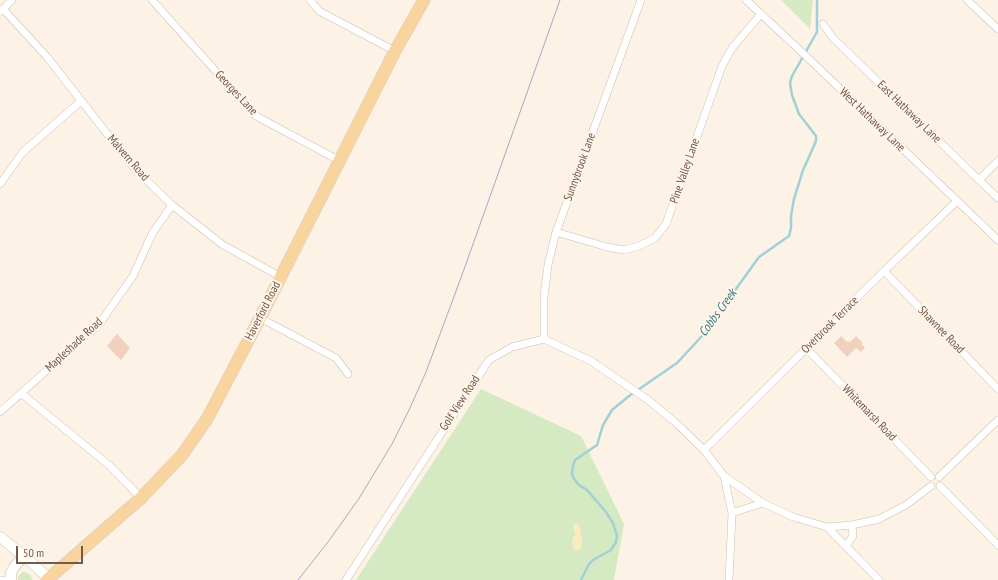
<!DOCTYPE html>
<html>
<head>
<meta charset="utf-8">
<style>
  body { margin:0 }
  #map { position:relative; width:998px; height:580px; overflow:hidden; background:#fcf2e5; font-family:"PT Sans Narrow",sans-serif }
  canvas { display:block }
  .scale { position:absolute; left:16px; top:546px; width:67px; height:18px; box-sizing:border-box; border:2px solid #75584a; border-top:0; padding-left:5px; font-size:12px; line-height:14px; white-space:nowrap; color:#75584a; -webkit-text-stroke:3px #fff6eb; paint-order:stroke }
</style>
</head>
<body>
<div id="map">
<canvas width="998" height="580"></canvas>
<div class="scale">50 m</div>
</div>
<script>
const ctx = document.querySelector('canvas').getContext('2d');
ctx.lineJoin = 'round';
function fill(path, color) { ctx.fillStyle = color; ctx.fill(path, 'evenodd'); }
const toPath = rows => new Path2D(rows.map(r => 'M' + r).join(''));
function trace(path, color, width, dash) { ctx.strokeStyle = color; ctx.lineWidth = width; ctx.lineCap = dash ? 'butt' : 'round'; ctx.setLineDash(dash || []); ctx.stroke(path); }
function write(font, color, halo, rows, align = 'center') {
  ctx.font = font + ' "PT Sans Narrow",sans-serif'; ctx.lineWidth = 4; ctx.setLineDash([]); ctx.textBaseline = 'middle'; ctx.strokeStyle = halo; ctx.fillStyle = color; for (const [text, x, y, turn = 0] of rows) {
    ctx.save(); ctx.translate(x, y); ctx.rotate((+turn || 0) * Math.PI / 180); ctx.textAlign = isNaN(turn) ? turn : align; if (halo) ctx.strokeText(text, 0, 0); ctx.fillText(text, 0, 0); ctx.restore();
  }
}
fill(toPath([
  [781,0,813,0,810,29],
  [481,389,581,436,624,524,614,580,356,580],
  [23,572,25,572,29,574,32,578,32,580,18,580,19,575]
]), '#d5eac3');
fill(toPath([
  [576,523,578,524,581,531,581,536,582,537,582,545,580,549,577,551,574,549,572,543,573,537,576,534,573,528,573,525]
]), '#fbecc0');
trace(toPath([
  [581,580,589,564,593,560,611,550,616,542,617,536,613,523,606,512,587,490,579,485,574,479,572,474,573,466,575,460,597,445,603,425,612,410,629,396,677,363,702,336,759,257,789,236,791,228,791,216,794,199,803,170,813,148,816,141,816,136,799,114,792,95,790,83,792,76,817,32,817,0]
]), '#a0d1d7', 2.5);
fill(toPath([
  [117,334,130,348,121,360,107,346],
  [841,336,847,342,849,341,850,342,856,336,863,343,861,344,865,348,861,352,856,348,847,357,834,343]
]), '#f1d0bd');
const street = toPath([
  [152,0,256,116,340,161],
  [310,0,319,11,395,51],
  [746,0,807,57,998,240],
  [967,0,998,29],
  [3,9,47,57,134,168,172,205,223,245,281,277],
  [1,11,12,0],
  [823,24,833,38,979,180,998,198],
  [979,180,998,161],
  [0,184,23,152,81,101],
  [556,232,607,247,624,250,639,246,655,238,666,224,722,66,732,48,761,14],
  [884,271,998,389],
  [260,318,336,358,348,374],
  [544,339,544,296,548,265,556,232,641,0],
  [806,348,931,477],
  [22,394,110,466,141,498],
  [0,412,100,323,133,276,152,234,172,205],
  [704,450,884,271,957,201],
  [724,476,763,503,793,517,827,527,852,525,879,519,906,505,931,486],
  [939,477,998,420],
  [940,486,998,545],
  [732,513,744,509,763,503],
  [827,527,879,580],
  [846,546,853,536,852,525],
  [0,580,11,580],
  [346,580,489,360,512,347,544,339,591,361,648,400,675,422,704,450,724,476,732,513,729,580]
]);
const secondary = toPath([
  [0,537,31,562,50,580],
  [11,580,11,573,14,567,24,556]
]);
const primary = toPath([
  [47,580,141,498,182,455,207,419,260,318,395,51,424,0]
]);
trace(street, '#d0bcae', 8);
trace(secondary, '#d3bbac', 11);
trace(primary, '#d8d0cc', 13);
trace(street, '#fff', 7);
trace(secondary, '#fff', 10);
trace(primary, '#fad49e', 12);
trace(toPath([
  [298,580,328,542,358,500,392,444,409,410,426,372,462,275,560,0]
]), '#b5a3c6', 1);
write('12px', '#75584a', '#fff6eb', [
  ["Georges Lane",236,93,47],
  ["East Hathaway Lane",909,112,44],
  ["West Hathaway Lane",872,120,44],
  ["Malvern Road",128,158,49],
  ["Sunnybrook Lane",580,167,-70],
  ["Pine Valley Lane",685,171,-71],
  ["Haverford Road",263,311,-63],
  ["Overbrook Terrace",830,325,-45],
  ["Shawnee Road",941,330,46],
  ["Mapleshade Road",74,345,-43],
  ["Golf View Road",460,403,-57],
  ["Whitemarsh Road",869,413,46]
]);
write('italic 13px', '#417981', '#fff6eb', [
  ["Cobbs Creek",718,313,-54]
]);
</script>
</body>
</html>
